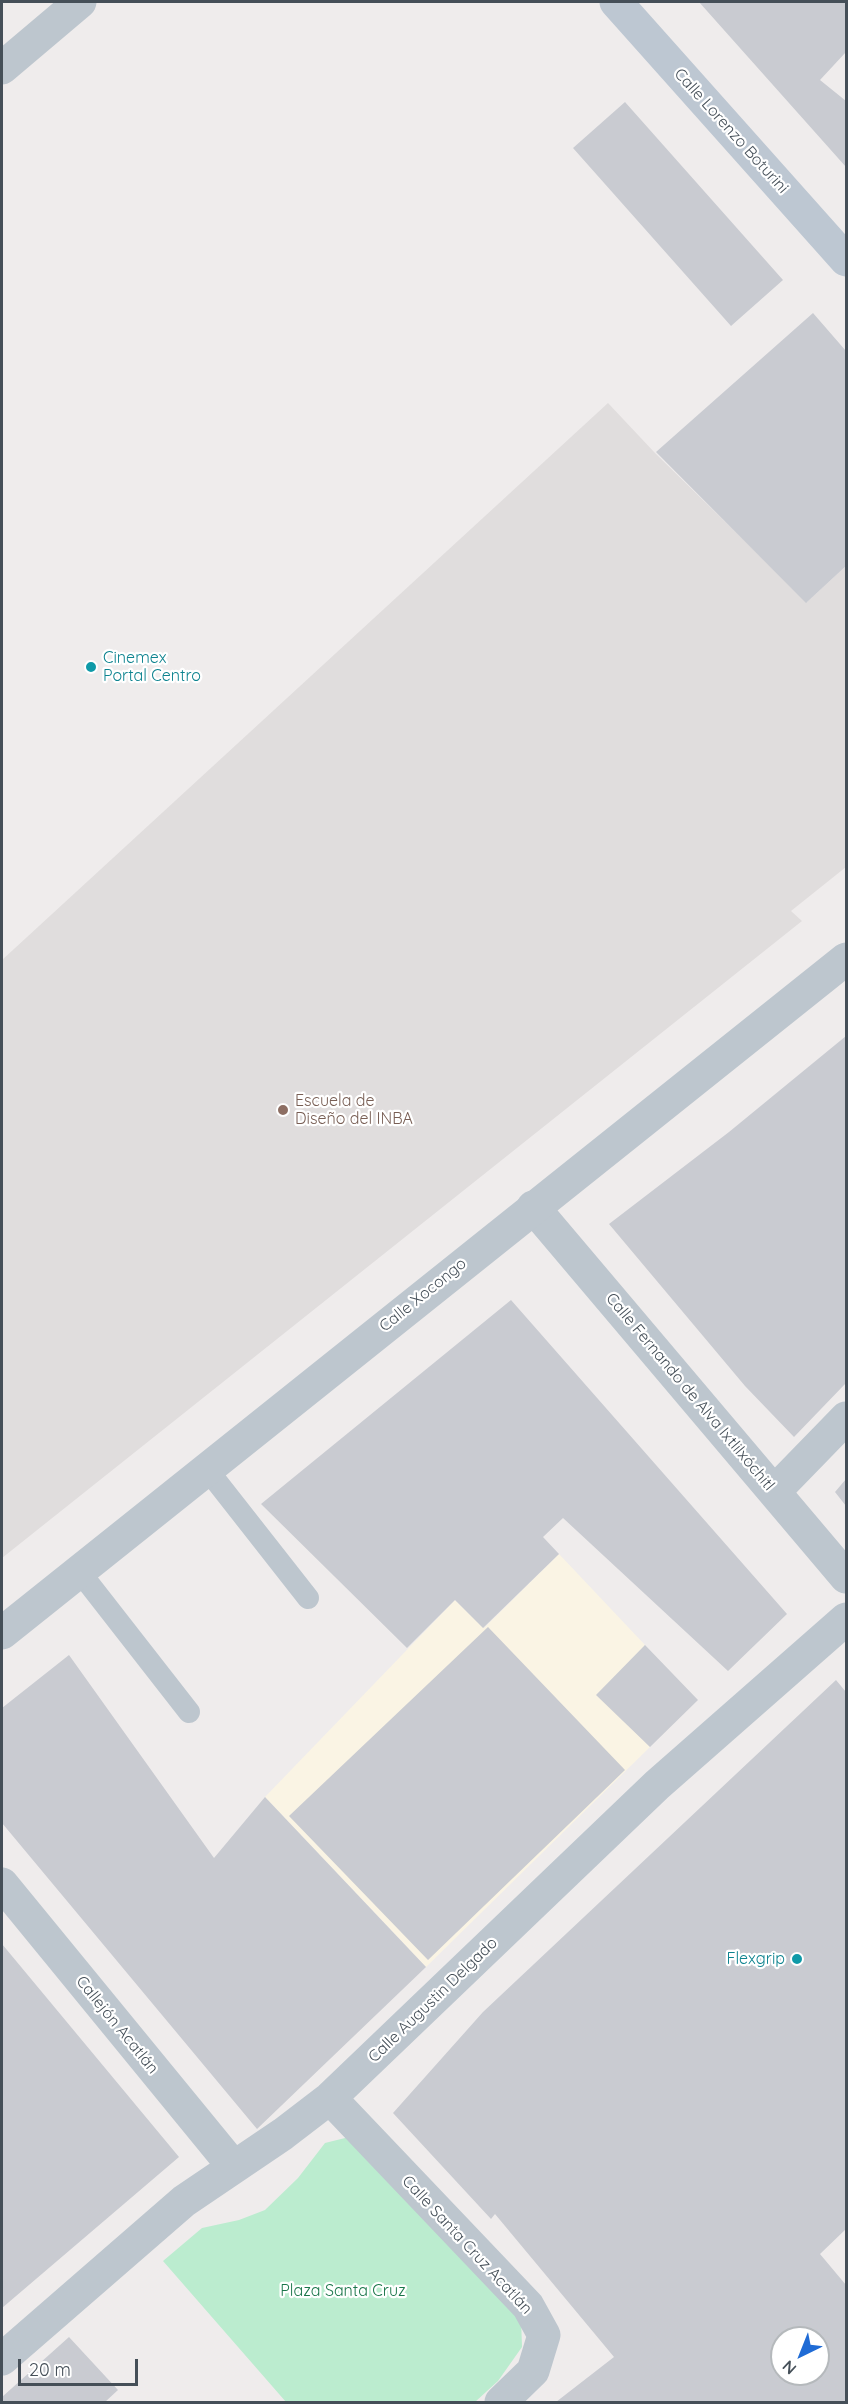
<!DOCTYPE html>
<html>
<head>
<meta charset="utf-8">
<style>
  body { margin:0 }
  #map { position:relative; width:848px; height:2404px; overflow:hidden; background:#efecec; font-family:Quicksand,sans-serif }
  canvas { display:block }
  .frame { position:absolute; inset:0; border:3px solid #454f58; pointer-events:none }
  .north { position:absolute; left:770px; top:2326px; width:60px; height:60px; box-sizing:border-box; background:#fff; border:2px solid #b5b9bc; border-radius:50%; rotate:223deg; font-size:16px; font-weight:700; line-height:24px; text-align:center; color:#454f58 }
  .north::after { content:''; display:block; margin:auto; width:21px; height:27px; background:#1f6bd5; clip-path:polygon(50% 0,100% 100%,50% 72%,0 100%) }
  .scale { position:absolute; left:18px; top:2359px; width:120px; height:27px; box-sizing:border-box; border:3px solid #454f58; border-top:0; padding-left:8px; font-size:18px; line-height:21px; white-space:nowrap; color:#454f58; -webkit-text-stroke:4px #fff; paint-order:stroke }
</style>
</head>
<body>
<div id="map">
<canvas width="848" height="2404"></canvas>
<div class="frame"></div>
<div class="north">N</div>
<div class="scale">20 m</div>
</div>
<script>
const ctx = document.querySelector('canvas').getContext('2d');
ctx.lineJoin = 'round';
function fill(path, color) { ctx.fillStyle = color; ctx.fill(path, 'evenodd'); }
const toPath = rows => new Path2D(rows.map(r => 'M' + r).join(''));
function trace(path, color, width, dash) { ctx.strokeStyle = color; ctx.lineWidth = width; ctx.lineCap = dash ? 'butt' : 'round'; ctx.setLineDash(dash || []); ctx.stroke(path); }
function write(font, color, halo, rows, align = 'center') {
  ctx.font = font + ' Quicksand,sans-serif'; ctx.lineWidth = 4.5; ctx.setLineDash([]); ctx.textBaseline = 'middle'; ctx.strokeStyle = halo; ctx.fillStyle = color; for (const [text, x, y, turn = 0] of rows) {
    ctx.save(); ctx.translate(x, y); ctx.rotate((+turn || 0) * Math.PI / 180); ctx.textAlign = isNaN(turn) ? turn : align; if (halo) ctx.strokeText(text, 0, 0); ctx.fillText(text, 0, 0); ctx.restore();
  }
}
fill(toPath([
  [559,1554,645,1645,597,1695,650,1747,426,1967,265,1797,455,1600,484,1628]
]), '#faf4e4');
fill(toPath([
  [608,403,655,453,807,602,846,566,846,867,791,911,802,921,2,1558,2,960]
]), '#e0dddd');
fill(toPath([
  [353,2136,521,2318,522,2347,498,2381,475,2402,286,2402,163,2261,202,2228,239,2220,265,2210,298,2178,325,2143]
]), '#bbeccf');
fill(toPath([
  [699,2,846,2,846,52,820,80,846,101,846,167],
  [625,102,783,280,731,326,573,148],
  [813,313,846,351,846,566,806,603,656,452],
  [846,1036,846,1383,794,1437,745,1386,609,1224,729,1132],
  [511,1300,787,1614,728,1671,563,1518,543,1537,559,1554,483,1628,455,1600,407,1648,261,1504],
  [846,1479,846,1506,835,1492],
  [488,1627,625,1770,428,1960,289,1816],
  [645,1645,698,1700,650,1747,596,1695],
  [69,1655,214,1858,265,1797,426,1967,257,2129,2,1823,2,1708],
  [836,1680,846,1692,846,2229,820,2254,846,2285,846,2402,556,2402,614,2357,495,2214,491,2219,393,2113,483,2012],
  [782,2338,818,2338,818,2374,782,2374],
  [2,1944,179,2157,2,2308],
  [69,2337,118,2390,105,2402,2,2402,2,2397]
]), '#c9cbd1');
trace(toPath([
  [206,1468,308,1598],
  [79,1571,189,1712]
]), '#bdc6ce', 22);
trace(toPath([
  [533,1207,846,1577],
  [774,1492,846,1418],
  [2,1884,233,2166],
  [330,2098,528,2306,544,2335,533,2371,501,2402],
  [2,2359,184,2201,283,2134,330,2098,657,1785,846,1619]
]), '#bdc6ce', 33);
trace(toPath([
  [2,68,80,2],
  [2,1633,846,959]
]), '#bdc6ce', 33);
trace(toPath([
  [616,2,846,260]
]), '#bdc7d2', 33);
for (const [x, y, r, color] of [
  [91,667,6,"#0f9aa8"],
  [283,1110,6,"#8d6e63"],
  [797,1959,6,"#0f9aa8"]
]) { const dot = new Path2D(); dot.arc(x, y, r, 0, 2 * Math.PI); ctx.fillStyle = color; ctx.fill(dot); trace(dot, '#fff', 2); }
write('16px', '#454f58', '#fff', [
  ["Calle Lorenzo Boturini",731,131,48],
  ["Calle Xocongo",423,1295,-39],
  ["Calle Fernando de Alva Ixtlilxóchitl",690,1392,50],
  ["Calle Augustin Delgado",433,2000,-44],
  ["Callejón Acatlán",117,2025,51],
  ["Calle Santa Cruz Acatlán",467,2245,47]
]);
write('16px', '#0d838f', '#fff', [
  ["Cinemex",103,658],
  ["Portal Centro",103,676],
  ["Flexgrip",785,1959,"right"]
], 'left');
write('16px', '#785e54', '#fff', [
  ["Escuela de",295,1101],
  ["Diseño del INBA",295,1119]
], 'left');
write('16px', '#1a764a', '#fff', [
  ["Plaza Santa Cruz",343,2291]
]);
</script>
</body>
</html>
